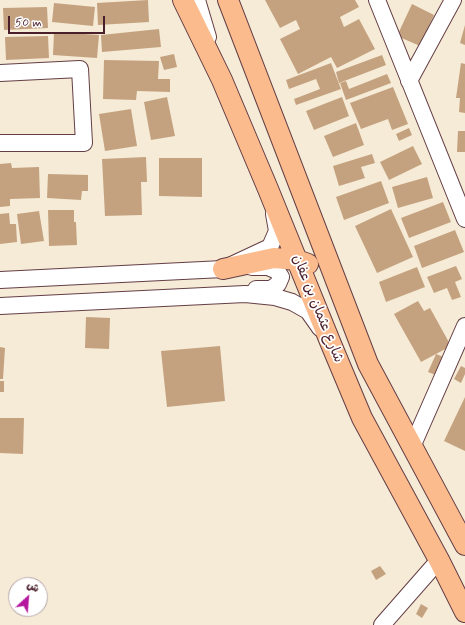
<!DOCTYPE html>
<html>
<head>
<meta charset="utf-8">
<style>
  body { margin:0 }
  #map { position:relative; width:465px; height:625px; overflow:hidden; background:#f5ebd6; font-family:Mynerve,"Playpen Sans Arabic",sans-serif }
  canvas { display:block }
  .north { position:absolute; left:8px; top:577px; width:40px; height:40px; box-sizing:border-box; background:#fff; border:1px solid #b7a5aa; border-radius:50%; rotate:26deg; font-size:11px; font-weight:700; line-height:16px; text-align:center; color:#4a1f2b }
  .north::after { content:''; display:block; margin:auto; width:14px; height:18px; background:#b5179e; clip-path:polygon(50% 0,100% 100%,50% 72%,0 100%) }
  .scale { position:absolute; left:8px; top:16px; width:97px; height:18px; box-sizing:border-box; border:2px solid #4a1f2b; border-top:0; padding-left:5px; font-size:12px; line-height:14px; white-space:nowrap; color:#4a1f2b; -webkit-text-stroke:3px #fff; paint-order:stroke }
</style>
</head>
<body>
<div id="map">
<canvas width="465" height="625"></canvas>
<div class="north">ش</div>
<div class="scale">50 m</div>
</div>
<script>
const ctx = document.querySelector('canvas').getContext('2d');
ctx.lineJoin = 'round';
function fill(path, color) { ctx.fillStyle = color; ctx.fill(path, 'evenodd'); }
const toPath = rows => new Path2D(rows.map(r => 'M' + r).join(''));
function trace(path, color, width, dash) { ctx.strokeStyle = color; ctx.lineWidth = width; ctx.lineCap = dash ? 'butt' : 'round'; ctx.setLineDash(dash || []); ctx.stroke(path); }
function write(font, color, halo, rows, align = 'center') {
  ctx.font = font + ' Mynerve,"Playpen Sans Arabic",sans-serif'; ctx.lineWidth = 3.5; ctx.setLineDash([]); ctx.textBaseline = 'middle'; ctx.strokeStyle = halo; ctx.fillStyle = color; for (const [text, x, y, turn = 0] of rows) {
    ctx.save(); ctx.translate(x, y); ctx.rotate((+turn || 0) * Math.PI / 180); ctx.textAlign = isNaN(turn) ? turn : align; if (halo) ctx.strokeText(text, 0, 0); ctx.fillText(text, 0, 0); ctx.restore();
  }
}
fill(toPath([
  [148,0,149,22,98,25,97,3],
  [265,0,355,0,359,7,340,17,344,27,359,19,375,49,337,68,331,57,298,74,280,39,300,29,296,20,280,28],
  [54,3,95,7,93,26,52,22],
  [412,4,434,15,420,46,397,36],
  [47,7,48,28,4,30,3,8],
  [465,25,465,45,460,43],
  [159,29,161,47,102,52,101,35],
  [54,32,99,35,97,58,53,55],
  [48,36,49,58,6,60,5,37],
  [174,54,177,67,164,70,160,57],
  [382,55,386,65,339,83,336,72],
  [104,60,159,61,158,79,170,79,170,92,137,91,136,100,103,99],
  [331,63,341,89,296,105,294,99,320,89,316,79,289,89,286,80],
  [461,63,465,64,465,113,459,112,460,98,456,98],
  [387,74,391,83,346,100,340,83,346,81,349,89],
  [393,87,408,124,392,130,388,119,361,129,350,103],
  [167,97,175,136,151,140,144,102],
  [342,97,349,116,314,130,306,111],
  [131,109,137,146,105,151,99,114],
  [356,123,364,145,333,157,324,136],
  [409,128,412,135,399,141,396,134],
  [458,131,465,131,465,152,457,152],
  [413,146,422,164,389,180,380,162],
  [372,154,375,163,361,167,365,178,339,186,333,166],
  [146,157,147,182,141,182,142,215,105,216,102,159],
  [159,158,202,158,202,197,159,196],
  [11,163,12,168,39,167,40,198,10,199,10,206,0,207,0,164],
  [48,174,88,175,88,191,82,191,81,200,47,198],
  [427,177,433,198,398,208,392,187],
  [381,181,389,203,344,220,336,197],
  [443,202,451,222,409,238,401,218],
  [391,209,413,257,377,273,355,226],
  [48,210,74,210,74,222,76,222,77,245,49,246],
  [39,211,44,241,21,244,17,214],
  [9,213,10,224,16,224,17,242,0,244,0,214],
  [455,230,464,252,422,268,414,246],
  [456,266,462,279,455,282,461,297,452,300,447,288,434,293,427,277],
  [417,267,425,287,386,302,379,282],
  [418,301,424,311,430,308,451,346,421,362,394,314],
  [86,317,110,318,109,349,85,348],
  [220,346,225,401,167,407,161,351],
  [0,347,5,348,3,379,0,379],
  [436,354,446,358,438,376,428,372],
  [461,366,465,368,465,374,461,383,454,379],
  [0,381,4,381,4,392,0,392],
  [465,397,465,451,444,441],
  [0,418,24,418,23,454,0,453],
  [380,566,386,574,376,580,371,571],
  [421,604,428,608,422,618,416,614]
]), '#c5a27f');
const minor = toPath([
  [197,0,208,37],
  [377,0,465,219],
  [0,73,80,69,84,143,0,143],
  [409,81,453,0],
  [252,267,268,267,277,271,281,277,278,284,271,289,256,289],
  [0,280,223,269,270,247,277,231,274,214],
  [0,306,245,294,275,297,292,302,308,311,320,328],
  [412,447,465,326],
  [382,625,439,560]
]);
const major = toPath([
  [183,0,222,80,268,189,331,344,362,418,439,560,465,612],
  [228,0,368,364,465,545],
  [223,269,274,258,297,260,308,264]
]);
trace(minor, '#643e45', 18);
trace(major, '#643e45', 22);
trace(minor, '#fff', 16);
trace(major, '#fbbb8c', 20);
write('14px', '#4a1f2b', '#fff', [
  ["شارع عثمان بن عفان",317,309,68]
]);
</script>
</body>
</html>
